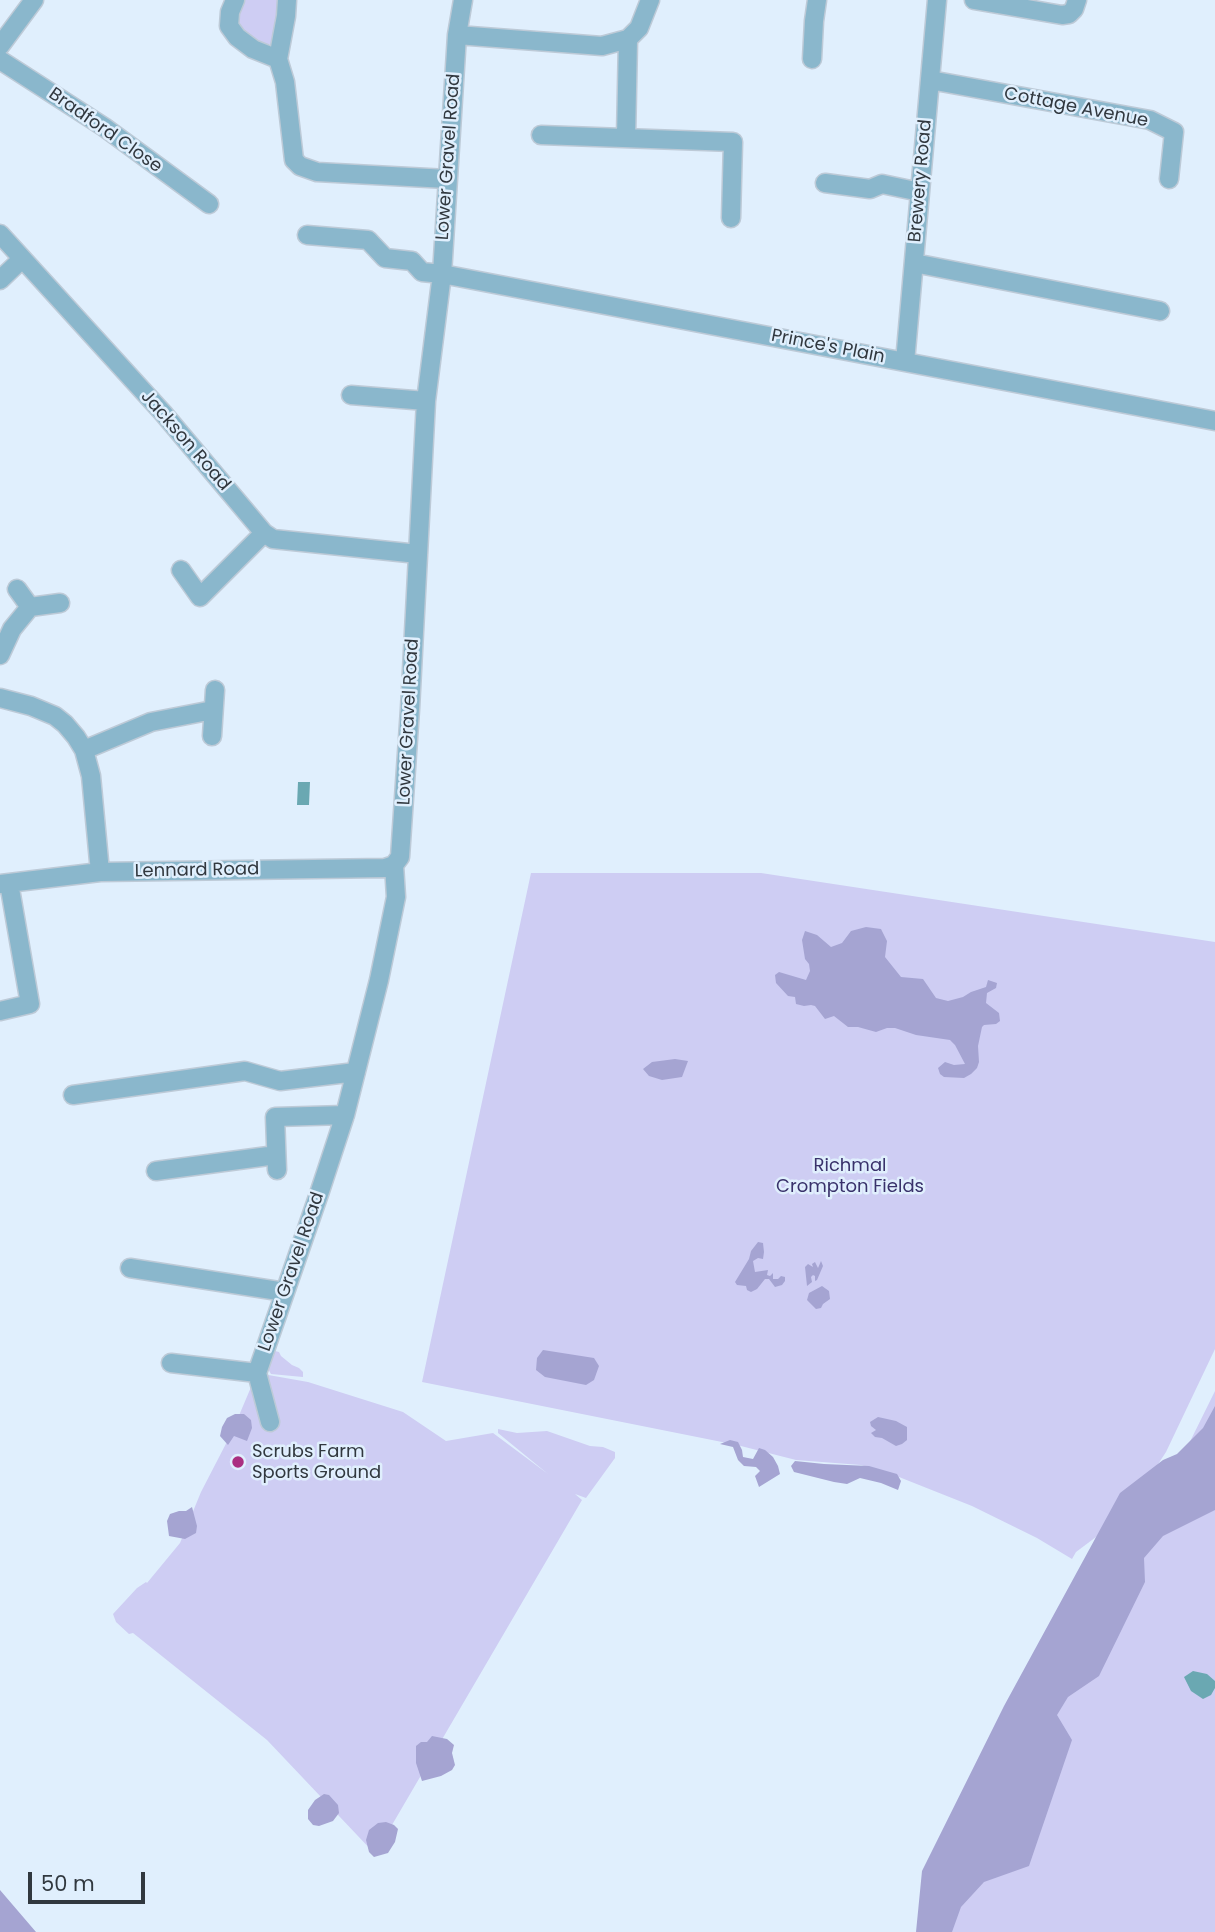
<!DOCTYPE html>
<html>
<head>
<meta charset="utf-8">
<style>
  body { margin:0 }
  #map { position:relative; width:1215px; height:1932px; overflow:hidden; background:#e0effd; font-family:Poppins,sans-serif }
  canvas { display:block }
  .scale { position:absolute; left:28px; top:1872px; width:117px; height:32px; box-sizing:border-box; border:4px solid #31383f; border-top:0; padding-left:9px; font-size:21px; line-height:24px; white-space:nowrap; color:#31383f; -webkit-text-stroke:5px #e0effd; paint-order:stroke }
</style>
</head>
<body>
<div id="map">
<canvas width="1215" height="1932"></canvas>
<div class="scale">50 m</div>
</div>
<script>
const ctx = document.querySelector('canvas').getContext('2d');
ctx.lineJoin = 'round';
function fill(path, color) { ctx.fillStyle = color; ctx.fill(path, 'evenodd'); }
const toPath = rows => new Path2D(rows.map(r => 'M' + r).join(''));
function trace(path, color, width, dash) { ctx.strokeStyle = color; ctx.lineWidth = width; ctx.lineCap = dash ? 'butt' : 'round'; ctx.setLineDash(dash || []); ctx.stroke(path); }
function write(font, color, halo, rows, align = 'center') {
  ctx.font = font + ' Poppins,sans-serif'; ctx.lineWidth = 5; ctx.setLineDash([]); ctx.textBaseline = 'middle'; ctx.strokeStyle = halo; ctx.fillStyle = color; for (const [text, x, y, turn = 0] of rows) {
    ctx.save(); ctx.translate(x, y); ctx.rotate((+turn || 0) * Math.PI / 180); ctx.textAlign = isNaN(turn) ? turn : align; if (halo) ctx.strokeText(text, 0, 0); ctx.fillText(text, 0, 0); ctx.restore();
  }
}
fill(toPath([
  [241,0,281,0,274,43,263,46,245,34,236,23],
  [531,873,761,873,1215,942,1215,1349,1166,1452,1137,1496,1112,1525,1076,1552,1072,1559,1037,1538,972,1506,899,1477,861,1465,796,1460,737,1445,422,1382],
  [275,1351,279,1352,281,1356,292,1365,299,1368,303,1372,303,1377,271,1374,268,1369],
  [257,1373,308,1382,403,1412,446,1441,493,1433,548,1474,498,1433,498,1429,517,1433,547,1431,590,1446,603,1447,615,1452,615,1458,586,1498,575,1494,582,1500,375,1854,267,1740,133,1633,129,1634,116,1622,113,1614,137,1588,146,1582,147,1583,180,1543,201,1492,232,1432],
  [1215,1391,1215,1932,943,1932,1172,1478]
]), '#cecdf3');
fill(toPath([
  [866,927,881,929,887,941,885,957,901,977,923,979,936,998,948,1001,963,997,971,992,986,987,988,980,997,983,996,988,987,993,986,1003,999,1013,1000,1021,996,1024,984,1025,982,1027,978,1046,979,1062,977,1068,971,1074,964,1078,944,1077,940,1074,938,1068,945,1062,954,1065,965,1064,955,1045,950,1040,916,1035,895,1028,887,1028,876,1032,858,1027,848,1027,834,1016,825,1019,815,1006,811,1005,804,1006,796,1004,795,997,788,996,776,983,775,975,779,972,806,980,810,971,809,964,805,959,802,940,805,931,817,935,831,947,842,943,851,931],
  [675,1059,688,1061,682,1077,662,1080,649,1076,643,1069,652,1062],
  [758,1242,763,1243,764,1252,763,1259,758,1258,753,1261,755,1272,768,1270,767,1275,770,1276,773,1273,773,1279,778,1279,781,1276,785,1277,785,1281,782,1285,775,1287,769,1279,765,1279,757,1289,751,1292,747,1290,746,1286,737,1285,735,1282,749,1259,751,1251],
  [821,1261,823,1266,817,1280,815,1281,815,1276,813,1275,811,1277,812,1282,807,1286,805,1267,808,1264,813,1267,812,1264,815,1262,818,1268],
  [822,1286,829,1291,830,1299,823,1304,821,1308,816,1309,807,1300,809,1293],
  [543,1350,594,1358,599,1366,594,1380,586,1385,545,1377,536,1370,537,1358],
  [1215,1406,1215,1510,1163,1536,1144,1558,1145,1582,1099,1676,1068,1697,1057,1715,1072,1740,1029,1866,984,1882,961,1907,952,1932,916,1932,922,1871,1004,1706,1120,1493,1163,1460,1177,1454,1203,1428],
  [235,1414,244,1414,251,1420,252,1428,247,1441,234,1436,228,1445,220,1436,222,1427,227,1418],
  [878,1417,896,1421,907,1427,907,1440,902,1444,896,1446,882,1438,875,1437,871,1433,876,1430,871,1426,870,1422],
  [730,1440,738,1442,742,1450,743,1457,753,1459,759,1448,765,1450,773,1457,778,1466,780,1474,759,1487,755,1476,760,1471,756,1467,744,1466,738,1460,733,1447,720,1444],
  [795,1461,824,1464,869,1466,897,1474,901,1481,898,1490,881,1483,860,1478,847,1484,834,1482,794,1472,791,1466],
  [192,1507,197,1526,196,1533,185,1539,169,1536,167,1521,170,1514,179,1511,186,1511],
  [432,1736,447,1739,454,1745,452,1753,455,1765,452,1770,441,1776,422,1781,416,1763,416,1746,421,1742,427,1742],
  [324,1794,329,1795,338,1805,339,1813,333,1821,319,1826,313,1825,308,1819,308,1810,315,1800],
  [386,1822,394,1825,398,1829,395,1842,388,1853,374,1857,369,1852,366,1840,369,1830,378,1823],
  [0,1890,36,1932,0,1932]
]), '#a5a4d2');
fill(toPath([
  [298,782,310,782,309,805,297,805],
  [1193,1671,1207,1674,1215,1681,1215,1688,1211,1695,1203,1699,1191,1691,1184,1677]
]), '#6aa8b2');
const minor = toPath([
  [235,0,230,12,229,26,237,37,253,49,278,59],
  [287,0,286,16,278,59,285,82,294,160,300,166,317,172,447,179],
  [974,0,1062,15,1069,14,1074,9,1077,0],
  [457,35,602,46,628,39,639,28,650,0],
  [0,46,34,0],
  [812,59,814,21,817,0],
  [0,60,104,127,209,204],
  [930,80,1150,120,1174,132,1169,179],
  [541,135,733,142,731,218],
  [626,138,628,39],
  [825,183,870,189,882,184,920,192],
  [0,234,163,413,264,533,273,539,418,554],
  [307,235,368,240,385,258,412,261,422,272,442,274,1215,421],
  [914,263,1160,311],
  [0,280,22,259],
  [905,362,937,0],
  [351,395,426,401],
  [181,570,200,597,264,533],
  [17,589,30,607,60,603],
  [0,655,12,629,30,607],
  [0,698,31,706,55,716,65,724,76,737,84,750,91,776,100,872],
  [212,736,215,690],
  [84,750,151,722,213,710],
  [0,884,100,872,385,868,394,865],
  [0,1011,30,1004,9,883],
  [73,1095,245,1071,280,1081,356,1072],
  [277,1170,275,1117,345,1115],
  [156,1171,276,1155],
  [130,1268,285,1292],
  [171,1363,257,1373],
  [270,1422,257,1373,320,1191,345,1115,379,980,396,897,394,865,400,857,410,709,426,401,442,274,457,35,463,0]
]);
trace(minor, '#bdcad7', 21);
trace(minor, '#8ab7cc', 18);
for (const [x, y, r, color] of [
  [238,1462,7,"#aa2f81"]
]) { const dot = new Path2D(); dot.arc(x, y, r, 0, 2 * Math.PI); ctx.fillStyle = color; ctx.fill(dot); trace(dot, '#e0effd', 2.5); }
write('18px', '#31383f', '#e0effd', [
  ["Cottage Avenue",1076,108,11],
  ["Bradford Close",105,131,35],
  ["Lower Gravel Road",449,157,-86],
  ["Brewery Road",921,181,-85],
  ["Prince's Plain",828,347,11],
  ["Jackson Road",185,441,49],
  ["Lower Gravel Road",409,722,-87],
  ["Lennard Road",197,871,-1],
  ["Lower Gravel Road",292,1272,-71]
]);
write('18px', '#39326b', '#e0effd', [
  ["Richmal",850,1166],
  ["Crompton Fields",850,1187]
]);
write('18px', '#31383f', '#e0effd', [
  ["Scrubs Farm",252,1452],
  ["Sports Ground",252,1473]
], 'left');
</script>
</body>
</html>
